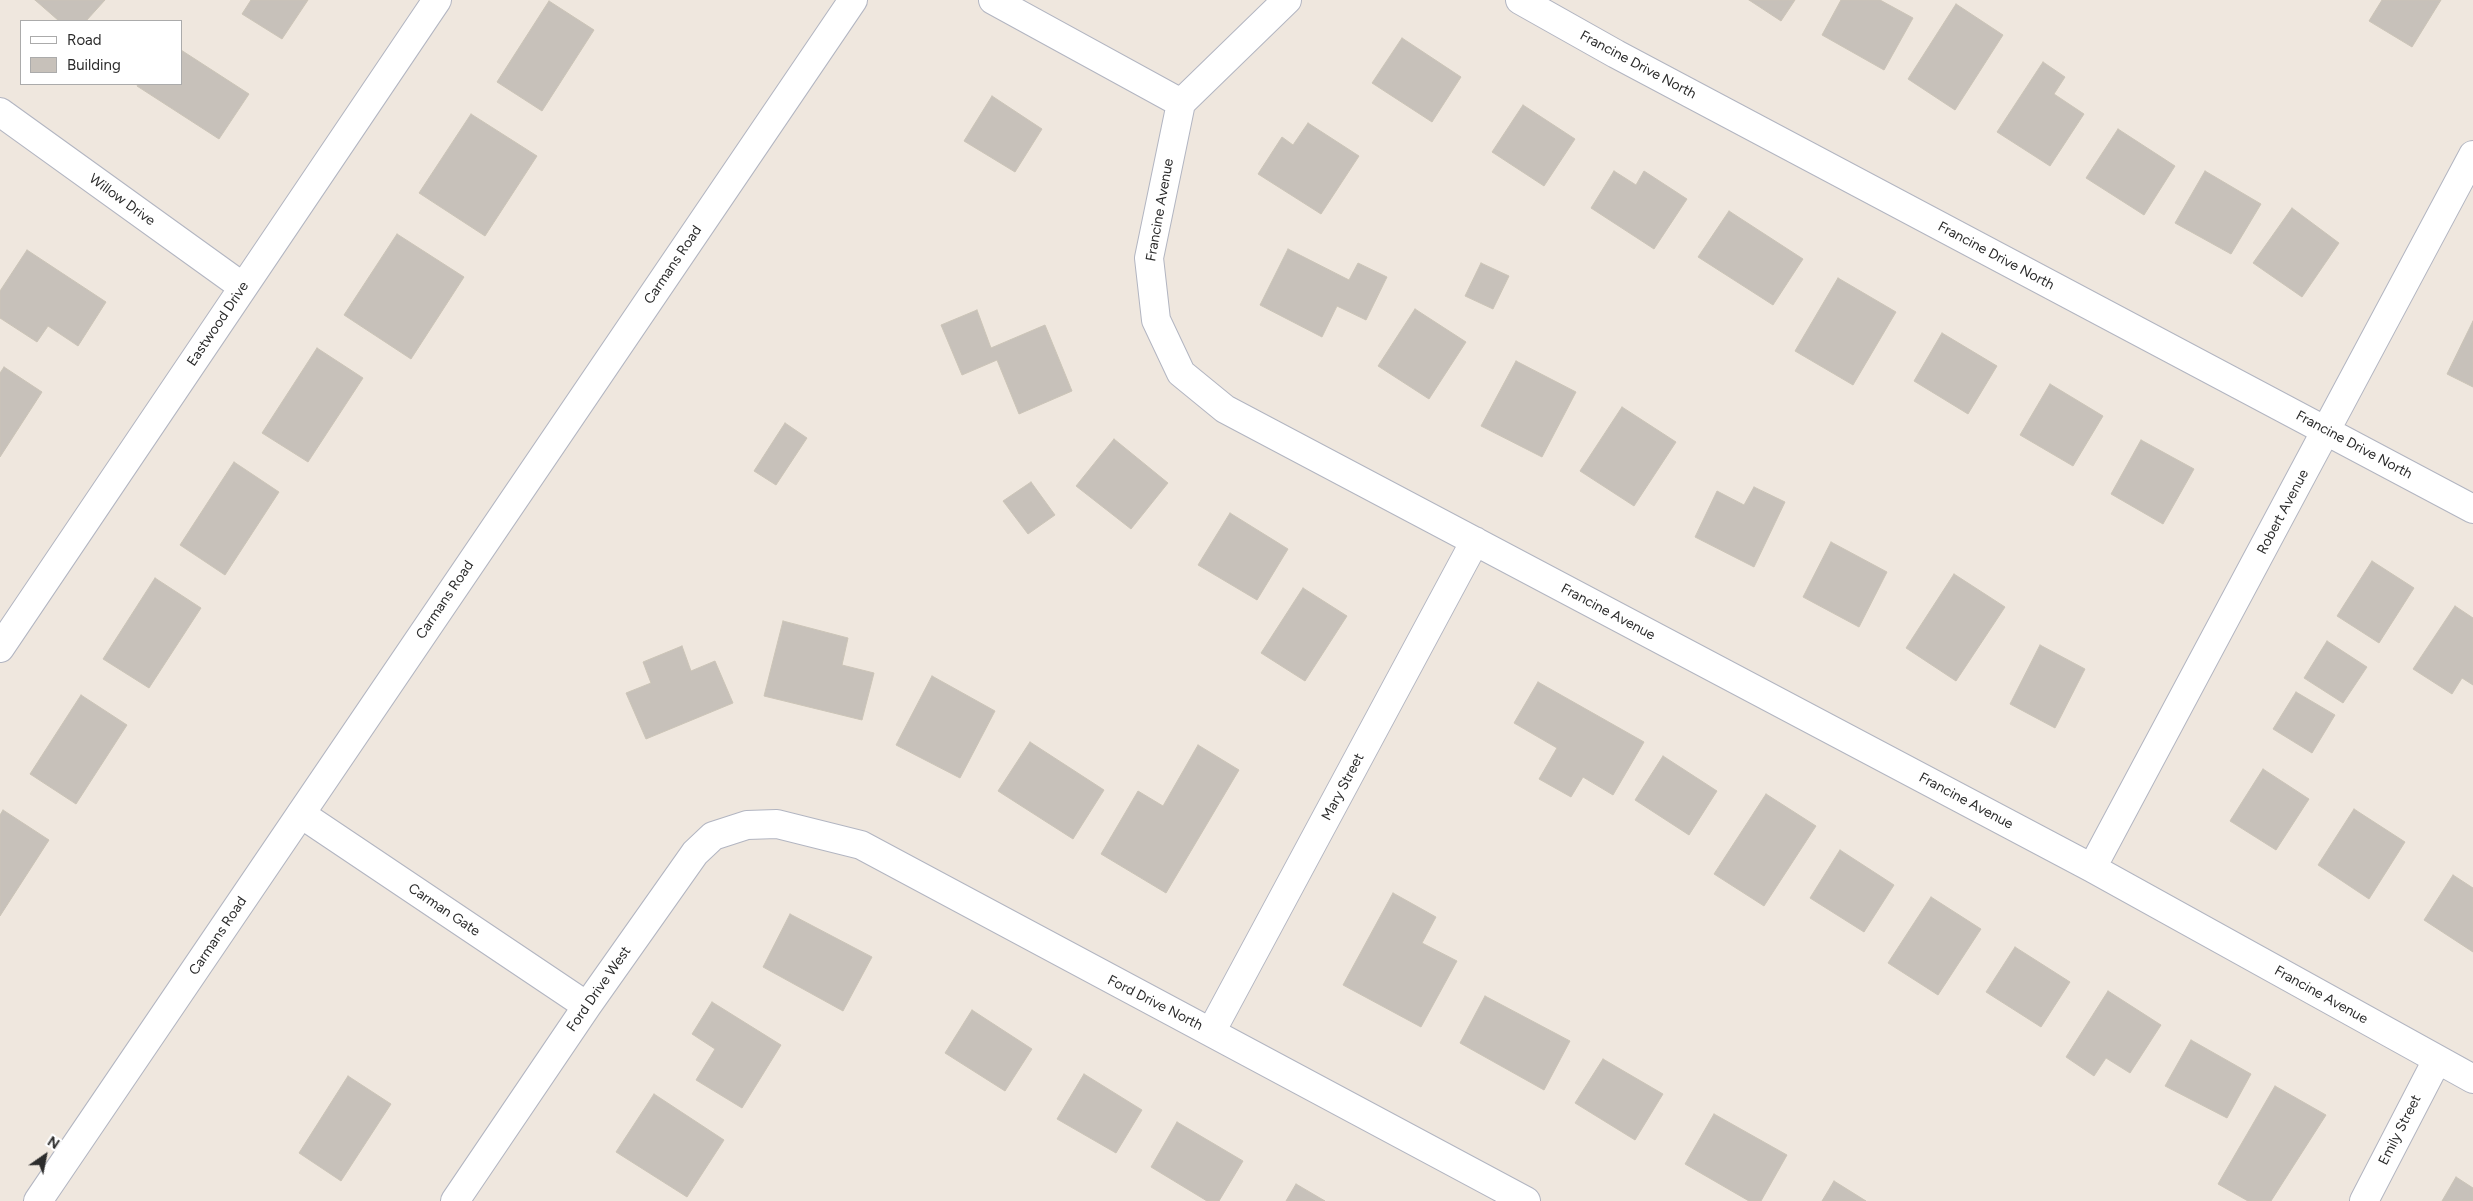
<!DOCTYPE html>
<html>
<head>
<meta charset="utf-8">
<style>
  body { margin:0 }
  #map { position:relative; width:2473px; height:1201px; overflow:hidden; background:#efe7de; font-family:Figtree,sans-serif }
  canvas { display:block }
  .legend { position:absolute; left:20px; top:20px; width:162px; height:65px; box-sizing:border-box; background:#fff; border:1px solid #ababab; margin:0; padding:6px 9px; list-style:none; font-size:15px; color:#2c2c2c }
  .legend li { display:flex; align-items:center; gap:10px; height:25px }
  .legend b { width:25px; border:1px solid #ababab }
  .north { position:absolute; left:20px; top:1131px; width:50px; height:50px; -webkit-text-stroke:4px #fff; paint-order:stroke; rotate:33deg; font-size:14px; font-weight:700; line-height:20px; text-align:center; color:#2c2c2c }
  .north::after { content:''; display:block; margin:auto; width:18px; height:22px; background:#2c2c2c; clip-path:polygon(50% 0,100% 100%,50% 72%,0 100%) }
</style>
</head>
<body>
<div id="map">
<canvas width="2473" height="1201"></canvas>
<ul class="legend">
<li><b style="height:6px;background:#fff"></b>Road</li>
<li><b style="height:14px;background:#c7c1ba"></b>Building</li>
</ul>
<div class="north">N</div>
</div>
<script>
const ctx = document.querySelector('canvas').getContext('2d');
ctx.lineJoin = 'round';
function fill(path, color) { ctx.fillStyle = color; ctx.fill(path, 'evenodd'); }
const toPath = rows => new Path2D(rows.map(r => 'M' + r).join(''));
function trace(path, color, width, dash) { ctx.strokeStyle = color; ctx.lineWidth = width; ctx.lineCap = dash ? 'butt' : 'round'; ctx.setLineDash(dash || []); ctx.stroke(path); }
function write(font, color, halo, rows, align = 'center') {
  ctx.font = font + ' Figtree,sans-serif'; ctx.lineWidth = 4; ctx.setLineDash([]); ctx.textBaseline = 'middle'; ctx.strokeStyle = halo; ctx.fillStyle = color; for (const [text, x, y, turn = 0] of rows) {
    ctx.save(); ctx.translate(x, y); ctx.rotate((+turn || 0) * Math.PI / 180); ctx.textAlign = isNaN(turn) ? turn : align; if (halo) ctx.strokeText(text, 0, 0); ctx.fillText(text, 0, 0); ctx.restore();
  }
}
const building = toPath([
  [35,0,105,0,86,21,59,21,35,0],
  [251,0,308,0,282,39,242,14,251,0],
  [1749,0,1795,0,1781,21,1749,0],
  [1841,0,1880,0,1913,18,1884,70,1822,35,1841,0],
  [2382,0,2441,0,2412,47,2369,21,2382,0],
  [549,1,594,30,542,111,497,82,549,1],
  [1956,4,2003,35,1955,110,1908,79,1956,4],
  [1402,38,1461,77,1432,122,1372,83,1402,38],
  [181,50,249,94,219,139,137,86,138,84,181,84,181,50],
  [2043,62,2065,77,2054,94,2084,114,2050,166,1997,132,2043,62],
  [992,96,1042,129,1015,172,964,141,992,96],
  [1523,105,1575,139,1544,186,1492,152,1523,105],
  [471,114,537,156,485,236,419,193,471,114],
  [1308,123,1359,156,1321,214,1258,174,1282,137,1293,145,1308,123],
  [2118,129,2175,166,2144,215,2086,178,2118,129],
  [1614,171,1636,185,1644,171,1687,199,1654,249,1591,208,1614,171],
  [2205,171,2261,204,2231,254,2175,223,2205,171],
  [2292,208,2339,243,2302,297,2253,263,2292,208],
  [1729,211,1803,259,1773,305,1698,257,1729,211],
  [397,234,464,277,411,359,344,315,397,234],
  [1288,249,1349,280,1358,263,1387,277,1366,320,1337,306,1322,337,1260,305,1288,249],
  [27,250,106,302,78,346,48,326,37,342,0,318,0,291,27,250],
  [1481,263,1509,276,1493,309,1465,296,1481,263],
  [1838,278,1896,312,1853,385,1795,351,1838,278],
  [1415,309,1466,342,1429,399,1378,366,1415,309],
  [977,310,991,348,1045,325,1072,391,1019,414,997,360,962,375,941,325,977,310],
  [2473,321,2473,387,2447,374,2473,321],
  [1942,333,1997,366,1968,414,1914,381,1942,333],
  [317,348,363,378,308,462,262,433,317,348],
  [1516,361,1576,392,1542,457,1481,426,1516,361],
  [4,367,42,392,0,457,0,373,4,367],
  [2050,384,2103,416,2073,466,2020,435,2050,384],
  [1622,407,1676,442,1634,506,1580,471,1622,407],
  [785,423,807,438,776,485,754,471,785,423],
  [1114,439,1168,483,1131,529,1076,486,1114,439],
  [2141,440,2194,469,2163,524,2111,494,2141,440],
  [234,462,279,492,225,575,180,545,234,462],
  [1031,482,1055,515,1028,534,1003,501,1031,482],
  [1754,487,1785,502,1754,567,1695,537,1717,491,1744,505,1754,487],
  [1230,513,1288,549,1257,600,1198,565,1230,513],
  [1831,542,1887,572,1859,627,1803,597,1831,542],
  [2372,561,2414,588,2379,643,2337,616,2372,561],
  [1954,574,2005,607,1956,681,1906,648,1954,574],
  [155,578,201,608,149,688,103,659,155,578],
  [1303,588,1347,616,1305,681,1261,653,1303,588],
  [2455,606,2473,618,2473,685,2462,678,2452,694,2413,669,2455,606],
  [783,621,848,638,842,665,874,673,862,720,764,696,783,621],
  [2327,641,2367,667,2343,703,2304,678,2327,641],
  [2040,645,2085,669,2055,728,2010,704,2040,645],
  [682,646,691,671,715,661,733,703,646,739,626,693,651,683,643,662,682,646],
  [932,676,995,711,960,778,896,745,932,676],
  [1538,682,1644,742,1613,795,1583,777,1571,797,1539,779,1557,748,1514,723,1538,682],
  [2296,692,2335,715,2312,753,2273,729,2296,692],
  [81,695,127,725,76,804,30,774,81,695],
  [1030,742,1104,790,1073,839,998,791,1030,742],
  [1198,745,1239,770,1166,893,1101,854,1138,791,1163,806,1198,745],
  [1663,756,1717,791,1689,835,1635,800,1663,756],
  [2263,769,2309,799,2276,850,2230,821,2263,769],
  [1766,794,1816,826,1764,906,1714,874,1766,794],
  [2354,809,2405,842,2369,899,2318,865,2354,809],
  [3,810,49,840,0,916,0,815,3,810],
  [1840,850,1894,885,1864,932,1810,898,1840,850],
  [2453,875,2473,888,2473,952,2424,920,2453,875],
  [1393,893,1436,917,1422,943,1457,961,1421,1027,1343,985,1393,893],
  [1931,897,1981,929,1938,995,1888,963,1931,897],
  [790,914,872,957,843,1011,763,967,790,914],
  [2015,947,2070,982,2041,1027,1986,992,2015,947],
  [2108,991,2161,1025,2130,1073,2106,1058,2094,1076,2066,1057,2108,991],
  [1485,996,1570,1041,1544,1090,1460,1043,1485,996],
  [712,1002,781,1045,742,1108,696,1080,715,1049,692,1034,712,1002],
  [972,1010,1032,1049,1005,1091,945,1053,972,1010],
  [2191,1040,2251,1074,2227,1118,2165,1086,2191,1040],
  [1603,1059,1663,1094,1635,1140,1575,1103,1603,1059],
  [1084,1074,1142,1110,1116,1153,1057,1119,1084,1074],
  [348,1076,391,1104,341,1181,299,1153,348,1076],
  [2275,1086,2326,1115,2271,1201,2248,1201,2218,1184,2275,1086],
  [654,1094,724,1140,687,1197,616,1152,654,1094],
  [1714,1114,1787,1155,1761,1201,1749,1201,1685,1164,1714,1114],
  [1177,1122,1243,1161,1219,1201,1207,1201,1151,1167,1177,1122],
  [2456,1177,2473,1188,2473,1201,2442,1201,2456,1177],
  [1834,1181,1866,1201,1822,1201,1834,1181],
  [1296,1184,1325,1201,1286,1201,1296,1184]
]);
fill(building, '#c7c1ba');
trace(building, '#cbc4b7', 1);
const street = toPath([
  [993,0,1181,103],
  [1520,0,1616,54,2473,509],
  [1181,103,1149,258,1156,320,1181,373,1225,409,2092,868,2473,1079],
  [1181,103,1287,0],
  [0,112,243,287],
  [0,648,437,0],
  [301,814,587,1006],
  [2092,868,2473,155],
  [1211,1032,1475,541],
  [455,1201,587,1006,695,853,713,836,747,825,777,824,861,845,1526,1201],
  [2364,1201,2437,1060]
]);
const secondary = toPath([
  [38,1201,853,0]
]);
trace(street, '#b2b5c1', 30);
trace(secondary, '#b2b5c1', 30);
trace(street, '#fff', 28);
trace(secondary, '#fff', 28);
write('14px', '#2c2c2c', '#fff', [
  ["Francine Drive North",1638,65,28],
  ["Willow Drive",122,200,36],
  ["Francine Avenue",1160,210,-80],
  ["Francine Drive North",1996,256,28],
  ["Carmans Road",673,265,-56],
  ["Eastwood Drive",218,324,-56],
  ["Francine Drive North",2354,445,28],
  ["Robert Avenue",2283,512,-62],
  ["Carmans Road",445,600,-56],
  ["Francine Avenue",1608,612,28],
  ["Mary Street",1343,787,-62],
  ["Francine Avenue",1966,801,28],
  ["Carman Gate",444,910,34],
  ["Carmans Road",218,936,-56],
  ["Ford Drive West",599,989,-55],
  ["Francine Avenue",2321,995,29],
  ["Ford Drive North",1155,1003,27],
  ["Emily Street",2400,1130,-63]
]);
</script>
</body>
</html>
